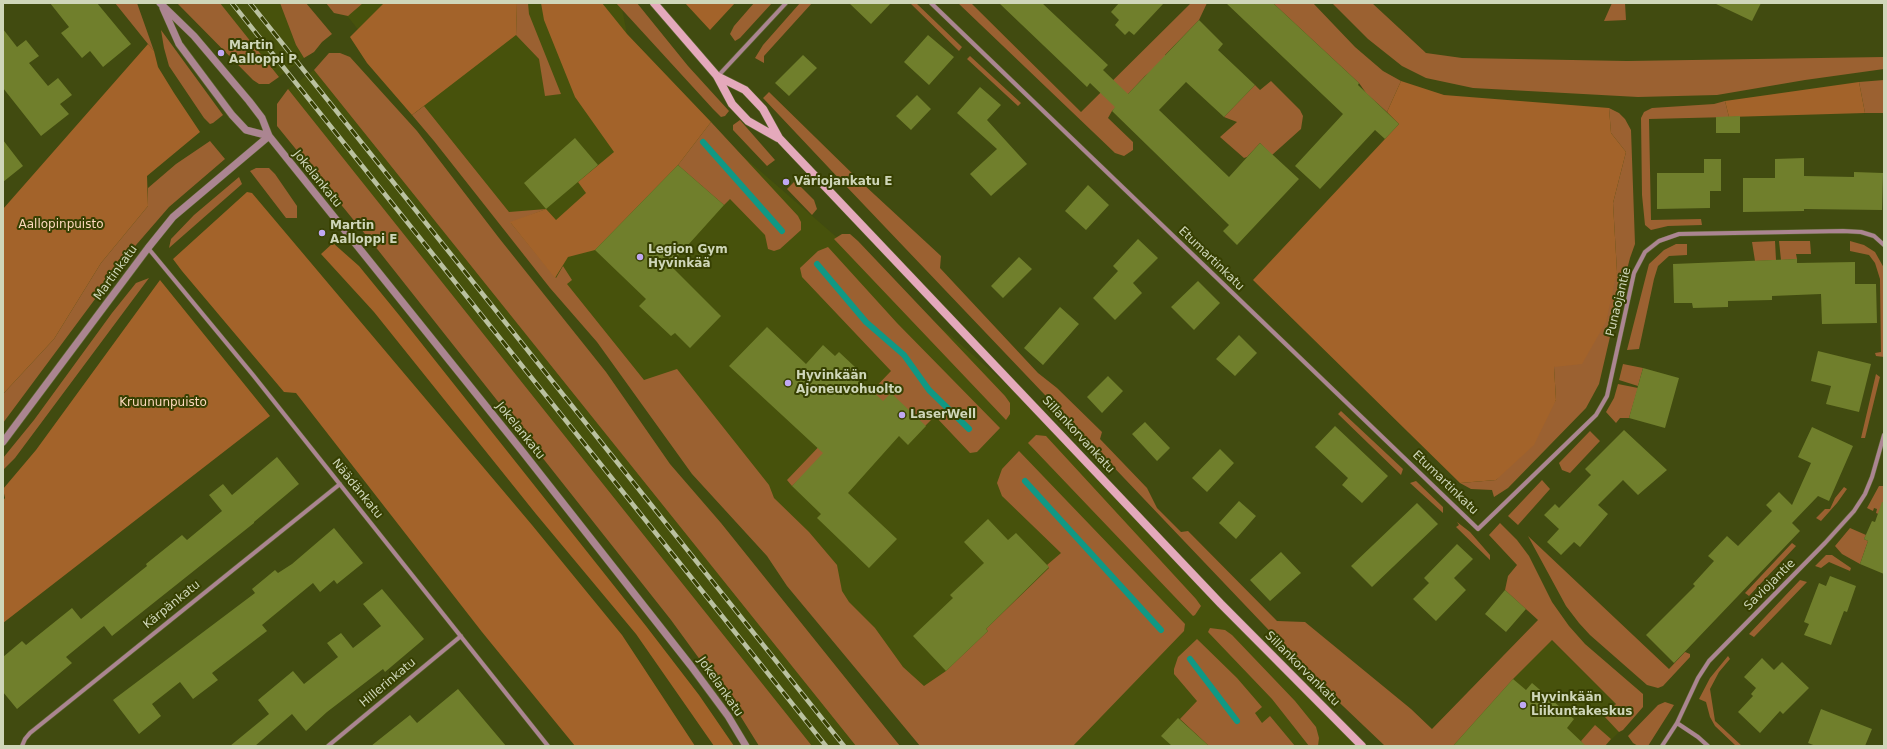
<!DOCTYPE html>
<html>
<head>
<meta charset="utf-8">
<style>
  body { margin:0 }
  #map { position:relative; width:1887px; height:749px; overflow:hidden; background:#414b10; font-family:"DejaVu Sans",sans-serif }
  canvas { display:block }
  .frame { position:absolute; inset:0; border:4px solid #cfd6b9; pointer-events:none }
</style>
</head>
<body>
<div id="map">
<canvas width="1887" height="749"></canvas>
<div class="frame"></div>
</div>
<script>
const ctx = document.querySelector('canvas').getContext('2d');
ctx.lineJoin = 'round';
function fill(path, color) { ctx.fillStyle = color; ctx.fill(path, 'evenodd'); }
const toPath = rows => new Path2D(rows.map(r => 'M' + r).join(''));
function trace(path, color, width, dash) { ctx.strokeStyle = color; ctx.lineWidth = width; ctx.lineCap = dash ? 'butt' : 'round'; ctx.setLineDash(dash || []); ctx.stroke(path); }
function write(font, color, halo, rows, align = 'center') {
  ctx.font = font + ' "DejaVu Sans",sans-serif'; ctx.lineWidth = 4; ctx.setLineDash([]); ctx.textBaseline = 'middle'; ctx.strokeStyle = halo; ctx.fillStyle = color; for (const [text, x, y, turn = 0] of rows) {
    ctx.save(); ctx.translate(x, y); ctx.rotate((+turn || 0) * Math.PI / 180); ctx.textAlign = isNaN(turn) ? turn : align; if (halo) ctx.strokeText(text, 0, 0); ctx.fillText(text, 0, 0); ctx.restore();
  }
}
fill(toPath([
  [220,3,280,3,296,45,304,58,279,77],
  [337,3,621,3,627,34,737,151,1040,413,1362,746,924,746],
  [314,70,856,746,812,746,288,89],
  [1535,624,1616,704,1623,730,1619,732,1605,746,1415,746]
]), '#47520c');
fill(toPath([
  [115,3,137,3,154,51,148,44],
  [177,3,220,3,279,77,269,84,259,84,253,80],
  [280,3,306,3,332,34,322,42,314,52,304,58,296,45],
  [326,3,363,3,348,16,334,13],
  [517,3,528,3,529,14,561,94,545,96,539,59,516,35],
  [616,3,637,3,688,66,729,111,725,116,721,117,713,109],
  [754,3,772,3,740,38,735,41,730,34,734,26],
  [800,3,812,3,764,56,764,63,755,58,763,45],
  [910,3,916,3,962,47,959,51],
  [958,3,971,3,1081,112,1191,3,1207,3,1199,20,1165,55,1167,58,1145,76,1112,111,1108,118,1133,142,1133,150,1124,156,1115,153],
  [1273,3,1313,3,1355,47,1383,71,1401,81,1387,112,1366,93,1359,83],
  [1332,3,1372,3,1426,53,1462,58,1627,61,1884,57,1884,69,1805,80,1717,95,1638,97,1473,88,1426,78,1402,66,1368,39],
  [1612,3,1625,3,1626,20,1604,21],
  [161,30,223,115,213,123,210,124,204,118,169,66,164,48],
  [329,53,340,53,350,57,417,131,499,238,606,372,670,464,721,523,900,746,856,746,314,70],
  [970,56,1021,103,1018,106,967,59],
  [1884,80,1884,113,1865,113,1859,82],
  [1271,81,1300,110,1303,116,1301,129,1272,155,1260,143,1247,157,1244,158,1220,137,1237,122,1224,117,1255,85,1260,90],
  [288,89,812,746,759,746,736,709,671,620,378,250,277,126,277,104],
  [769,92,862,183,941,256,940,268,1038,373,1057,388,1102,432,1100,439,1147,488,1157,508,1181,532,1188,531,1277,621,1305,622,1411,709,1432,729,1538,620,1505,590,1508,576,1517,565,1489,535,1500,523,1517,540,1529,556,1552,602,1569,626,1585,644,1643,694,1643,707,1623,730,1619,732,1604,716,1616,704,1552,640,1513,679,1453,746,1385,746,1323,687,845,185,763,98],
  [1725,101,1729,117,1649,119,1651,220,1701,219,1702,225,1668,226,1651,230,1645,225,1642,195,1641,118,1644,112,1652,108,1714,104],
  [424,106,509,212,546,209,511,223,556,278,563,266,572,280,567,284,644,380,677,369,769,485,774,498,809,532,837,565,842,591,849,602,875,628,903,667,924,686,946,671,988,631,986,629,1049,568,1047,565,1061,553,1002,496,997,483,1002,469,1019,451,1185,624,1184,631,1073,746,920,746,787,586,767,556,692,474,597,342,550,288,434,141,412,115],
  [1609,108,1619,113,1625,119,1631,130,1635,244,1630,258,1613,324,1599,384,1586,408,1508,488,1494,497,1492,490,1471,489,1460,483,1496,480,1556,400,1554,367,1617,272,1613,203,1626,152,1611,133],
  [740,120,775,160,767,166,733,130,733,125],
  [711,122,798,216,801,222,801,230,780,249,774,251,768,249,765,235,730,199,724,205,678,165],
  [210,141,225,159,169,207,130,252,3,423,3,394,54,339,101,263,148,206,148,188,176,164],
  [256,168,269,168,275,174,297,206,297,218,286,218,250,171],
  [239,177,242,184,169,248,171,239,194,215],
  [795,181,814,200,817,209,812,215,787,189],
  [842,234,850,234,858,241,1005,396,1010,403,1010,414,1006,420,834,239],
  [1775,241,1776,260,1755,261,1752,242],
  [1779,241,1810,241,1811,254,1796,254,1797,259,1781,260],
  [1850,241,1864,245,1875,252,1884,268,1884,357,1876,356,1875,353,1881,352,1880,279,1875,263,1869,255,1850,251],
  [1676,244,1687,244,1687,255,1669,256,1658,266,1654,279,1639,349,1627,350,1649,264,1664,250],
  [828,247,897,323,1000,428,977,452,970,453,935,416,925,426,879,405,792,486,787,480,891,371,802,277,800,268,818,251],
  [149,278,15,458,3,470,3,458,34,420,112,313,136,283],
  [1623,364,1643,368,1638,386,1619,380],
  [1876,374,1880,377,1879,381,1865,438,1861,438],
  [1618,384,1638,388,1629,418,1620,418,1616,423,1606,412,1614,398],
  [1341,411,1403,469,1401,475,1338,414],
  [1590,431,1600,441,1570,473,1562,470,1559,463],
  [1036,435,1046,436,1196,599,1201,606,1195,615,1193,616,1028,443],
  [1542,480,1550,489,1518,525,1508,516],
  [1416,481,1443,507,1443,513,1410,483],
  [1879,486,1884,486,1884,513,1881,515,1876,513,1877,509,1874,508,1873,511,1867,508],
  [1844,487,1847,489,1837,503,1821,521,1816,518,1825,509,1830,509,1835,498],
  [1457,522,1470,532,1490,555,1490,560,1456,527,1459,525],
  [1850,528,1866,535,1864,539,1868,541,1860,564,1842,554,1835,546],
  [1528,536,1669,669,1685,652,1690,654,1690,657,1663,686,1658,688,1647,685,1590,635,1579,623,1566,606],
  [1792,543,1796,546,1749,596,1745,593],
  [1826,555,1832,555,1851,568,1850,571,1829,562,1821,568,1815,566],
  [1800,580,1807,582,1754,637,1749,634],
  [1210,628,1225,630,1232,635,1295,701,1316,727,1319,738,1318,746,1309,746,1272,699,1208,632],
  [1197,639,1237,678,1262,707,1255,713,1262,723,1270,716,1295,746,1209,746,1180,719,1197,701,1174,674,1174,669,1178,657],
  [1728,656,1730,659,1719,672,1710,689,1715,721,1742,746,1736,746,1715,726,1710,717,1706,702,1699,699,1710,678],
  [1665,702,1674,705,1648,746,1638,746,1633,743,1628,736,1658,705],
  [1595,725,1611,739,1605,746,1584,746,1581,741]
]), '#9b6131');
fill(toPath([
  [384,3,517,3,516,35,412,115,367,63,350,37],
  [541,3,602,3,627,34,711,122,678,165,595,250,568,257,555,278,510,222,546,209,556,220,586,193,578,182,614,152,575,97,544,20],
  [685,3,735,3,710,30],
  [148,44,154,51,158,67,174,93,200,132,147,176,148,206,101,263,54,339,3,394,3,209],
  [1401,81,1444,95,1609,108,1611,133,1626,152,1613,203,1617,272,1606,322,1582,364,1554,367,1556,400,1534,445,1496,480,1460,483,1253,280,1399,124,1387,112],
  [1859,82,1865,113,1729,117,1725,101],
  [247,192,252,193,532,525,622,635,695,746,575,746,482,632,296,393,284,392,182,271,173,259],
  [333,243,359,266,399,315,646,626,699,695,734,746,714,746,636,634,536,514,374,312,321,254],
  [160,280,270,416,3,623,3,501,5,498,3,489,36,450]
]), '#a3632a');
trace(toPath([
  [703,142,782,231],
  [817,264,866,322,904,355,929,390,969,429],
  [1025,481,1161,630],
  [1190,659,1237,721]
]), '#109884', 6);
fill(toPath([
  [50,3,97,3,131,44,103,67,90,51,82,58,61,33,69,27],
  [849,3,891,3,871,24],
  [999,3,1042,3,1108,65,1103,70,1128,94,1199,20,1223,44,1218,50,1255,85,1224,117,1186,82,1159,110,1229,177,1260,143,1299,179,1237,245,1223,231,1229,225,1112,111,1115,107,1090,83,1087,87],
  [1119,3,1164,3,1134,35,1129,31,1125,35,1115,25,1119,20,1111,12],
  [1226,3,1273,3,1359,83,1358,85,1399,124,1385,139,1375,130,1320,189,1295,166,1343,114],
  [1714,3,1761,3,1752,21],
  [3,29,17,47,26,40,39,56,29,63,48,86,58,78,72,95,60,104,69,114,41,136,3,88],
  [928,35,954,57,929,85,904,62],
  [803,55,817,68,789,96,775,83],
  [980,87,1001,105,987,120,1027,164,991,196,970,174,997,149,957,113],
  [917,95,931,109,911,130,896,116],
  [1740,116,1740,133,1716,133,1716,117],
  [575,138,598,165,546,209,524,183],
  [3,140,23,166,3,182],
  [1804,158,1804,176,1854,177,1854,172,1883,173,1882,210,1804,209,1804,211,1743,212,1743,178,1775,178,1775,159],
  [1704,159,1721,159,1721,191,1710,191,1710,208,1657,209,1657,173,1704,173],
  [678,165,724,205,670,265,721,316,690,348,675,333,671,336,639,306,646,299,595,250],
  [1088,185,1109,205,1086,230,1065,211],
  [1138,239,1158,258,1133,283,1142,293,1115,320,1093,298,1118,271,1113,266],
  [1019,257,1032,269,1003,298,991,286],
  [1797,259,1797,263,1855,262,1855,284,1876,284,1877,323,1822,324,1821,294,1772,296,1772,300,1728,301,1728,307,1693,308,1692,303,1674,303,1673,264],
  [1198,281,1220,303,1194,330,1171,307],
  [1060,307,1079,324,1043,365,1024,348],
  [767,327,806,364,823,345,835,356,839,352,855,367,851,371,883,401,891,393,926,426,908,445,899,436,848,493,897,539,869,568,817,518,821,514,792,486,823,453,729,366],
  [1239,335,1257,353,1235,376,1216,359],
  [1818,351,1871,364,1859,412,1826,404,1831,386,1811,381],
  [1643,368,1679,378,1665,428,1629,418],
  [1108,376,1123,391,1102,413,1087,397],
  [1145,422,1170,448,1157,461,1132,434],
  [1335,426,1388,476,1362,503,1342,485,1348,478,1315,447],
  [1812,427,1853,446,1829,501,1818,496,1792,523,1800,531,1674,663,1646,635,1695,586,1693,584,1714,561,1708,556,1727,536,1738,546,1772,511,1766,505,1779,492,1792,505,1811,463,1798,457],
  [1624,430,1667,470,1638,495,1623,480,1598,505,1608,514,1580,547,1574,542,1561,555,1547,542,1559,529,1544,515,1555,504,1559,508,1591,475,1585,469],
  [1220,449,1234,463,1207,492,1192,478],
  [277,457,299,484,254,522,254,523,112,636,104,626,66,657,72,663,17,709,3,692,3,657,22,641,26,645,72,608,81,619,147,566,146,564,182,535,187,540,222,511,209,495,223,484,232,495],
  [1239,501,1256,516,1236,539,1219,523],
  [1882,502,1884,502,1884,574,1860,564,1868,541,1864,539,1872,521,1875,522],
  [1417,503,1438,524,1372,587,1351,566],
  [988,519,1008,540,1016,533,1049,567,986,629,988,631,946,671,913,636,953,598,950,595,984,563,964,542],
  [334,528,363,563,337,584,334,580,320,592,313,583,262,625,267,631,212,673,218,680,193,699,180,682,152,704,161,716,139,734,113,700,255,593,252,589,275,570,278,573,292,564],
  [1457,544,1473,559,1454,578,1466,590,1436,621,1413,599,1429,583,1424,578],
  [1281,552,1301,573,1270,601,1250,580],
  [1830,576,1856,586,1847,612,1844,611,1831,645,1804,635,1809,624,1804,622,1819,583,1826,586],
  [382,589,424,639,385,672,383,669,327,712,306,731,292,714,255,746,230,746,269,714,258,700,293,671,304,684,338,657,327,643,341,633,353,648,381,626,363,604],
  [1505,590,1526,609,1506,632,1485,614],
  [1762,658,1774,670,1782,662,1809,688,1783,714,1780,711,1760,733,1738,712,1753,696,1751,694,1756,688,1744,677],
  [1513,679,1526,690,1532,683,1574,719,1567,728,1586,746,1453,746],
  [458,689,506,746,371,746,410,715,417,723],
  [1821,709,1872,729,1865,746,1816,746,1808,743],
  [1178,718,1209,746,1172,746,1161,736]
]), '#707f2c');
const minor = toPath([
  [931,3,1478,529,1596,415,1607,396,1634,273,1645,252,1659,241,1679,234,1843,231,1861,232,1874,236,1884,245],
  [718,76,786,3],
  [148,248,253,375,548,746],
  [1677,723,1698,737,1708,746],
  [22,746,25,739,30,733,340,484],
  [328,746,461,636],
  [1662,746,1677,723,1698,678,1709,661,1825,543,1854,511,1865,494,1872,477,1884,435]
]);
const tertiary = toPath([
  [160,3,194,36,249,101,262,118,269,136,522,451,691,666,728,716,746,746],
  [163,8,179,44,232,115,246,130,269,136],
  [3,442,148,248,173,217,269,136]
]);
const secondary = toPath([
  [654,3,717,76,732,104,748,121,778,138],
  [717,76,745,90,763,109,779,138,1221,604,1362,746]
]);
trace(minor, '#5d6732', 5);
trace(tertiary, '#5d6732', 8);
trace(secondary, '#5d6732', 9);
trace(minor, '#ab8591', 4);
trace(tertiary, '#ab8591', 7);
trace(secondary, '#e4a9bb', 8);
const rail = toPath([
  [232,3,826,746],
  [250,3,844,746]
]);
trace(rail, '#bac1a0', 4.5);
trace(rail, '#374002', 3, [9]);
for (const [x, y, r, color] of [
  [221,53,4,"#c0a8f3"],
  [786,182,4,"#c0a8f3"],
  [322,233,4,"#c0a8f3"],
  [640,257,4,"#c0a8f3"],
  [788,383,4,"#c0a8f3"],
  [902,415,4,"#c0a8f3"],
  [1523,705,4,"#c0a8f3"]
]) { const dot = new Path2D(); dot.arc(x, y, r, 0, 2 * Math.PI); ctx.fillStyle = color; ctx.fill(dot); trace(dot, '#374002', 1.5); }
write('bold 12px', '#cfd6b9', '#374002', [
  ["Martin",229,46],
  ["Aalloppi P",229,60],
  ["Väriojankatu E",794,182],
  ["Martin",330,226],
  ["Aalloppi E",330,240],
  ["Legion Gym",648,250],
  ["Hyvinkää",648,264],
  ["Hyvinkään",796,376],
  ["Ajoneuvohuolto",796,390],
  ["LaserWell",910,415],
  ["Hyvinkään",1531,698],
  ["Liikuntakeskus",1531,712]
], 'left');
write('12px', '#cfd6b9', '#374002', [
  ["Jokelankatu",317,179,51],
  ["Etumartinkatu",1211,259,44],
  ["Martinkatu",116,273,-54],
  ["Punaojantie",1619,302,-76],
  ["Jokelankatu",520,431,51],
  ["Sillankorvankatu",1078,435,47],
  ["Etumartinkatu",1445,483,44],
  ["Näädänkatu",357,489,51],
  ["Saviojantie",1770,585,-45],
  ["Kärpänkatu",172,605,-39],
  ["Sillankorvankatu",1302,669,45],
  ["Hillerinkatu",388,683,-40],
  ["Jokelankatu",720,687,55]
]);
write('12px', '#fdd8bc', '#374002', [
  ["Aallopinpuisto",61,225],
  ["Kruununpuisto",163,403]
]);
</script>
</body>
</html>
